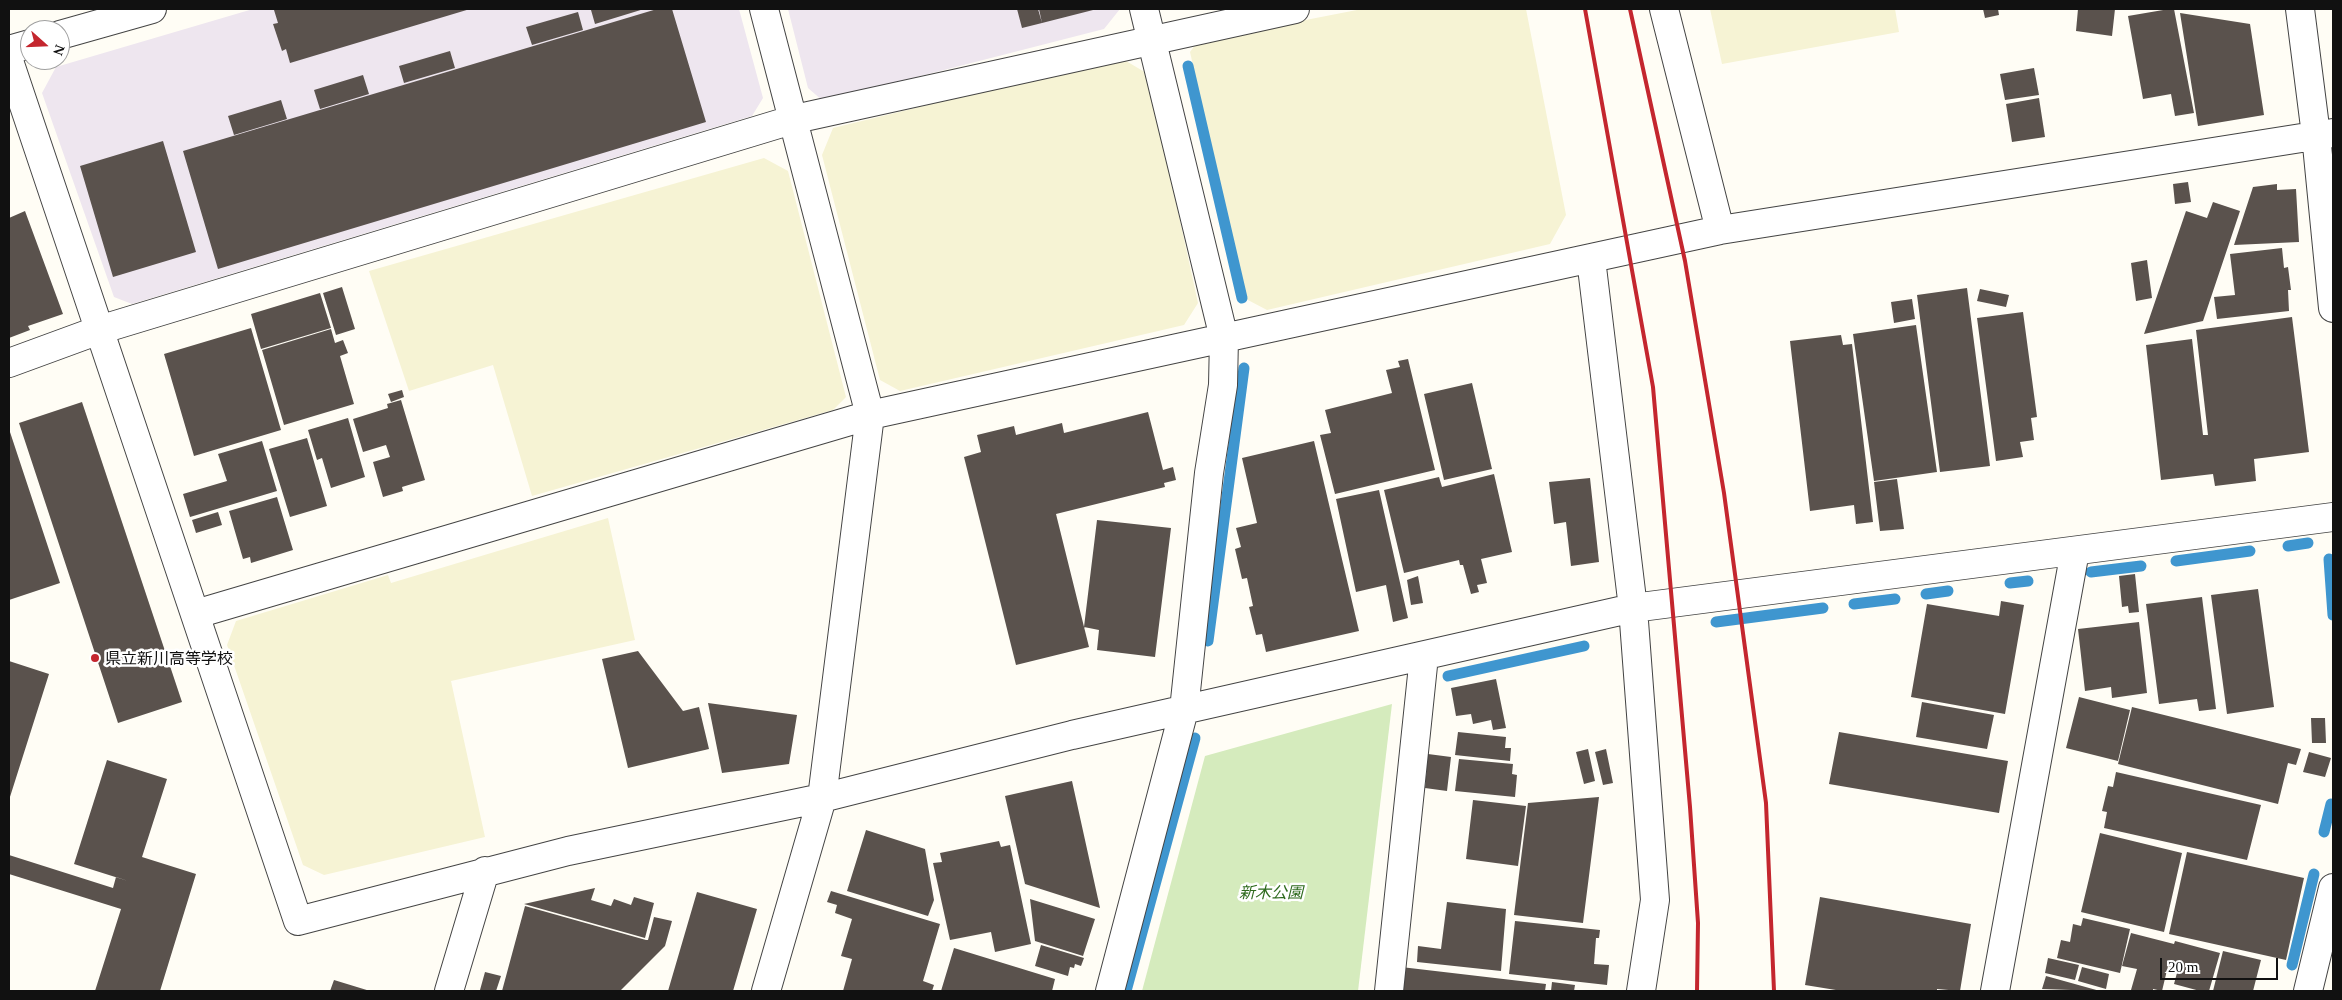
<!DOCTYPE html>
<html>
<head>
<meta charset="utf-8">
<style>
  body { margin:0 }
  #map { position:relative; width:2342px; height:1000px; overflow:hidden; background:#fffdf5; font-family:Georgia,serif }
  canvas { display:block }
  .frame { position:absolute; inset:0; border:10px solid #111; pointer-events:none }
  .north { position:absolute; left:20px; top:20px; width:50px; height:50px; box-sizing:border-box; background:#fff; border:1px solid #a0a0a0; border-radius:50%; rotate:110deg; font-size:14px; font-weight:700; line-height:20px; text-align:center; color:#111 }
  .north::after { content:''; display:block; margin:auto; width:18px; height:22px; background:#c4262e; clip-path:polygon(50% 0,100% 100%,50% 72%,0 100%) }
  .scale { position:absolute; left:2160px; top:958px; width:118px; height:22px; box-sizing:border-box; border:2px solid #111; border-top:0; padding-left:6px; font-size:15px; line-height:18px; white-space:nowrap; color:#111; -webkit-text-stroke:4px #fff; paint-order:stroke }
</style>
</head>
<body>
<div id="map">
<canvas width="2342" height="1000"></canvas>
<div class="frame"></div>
<div class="north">N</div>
<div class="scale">20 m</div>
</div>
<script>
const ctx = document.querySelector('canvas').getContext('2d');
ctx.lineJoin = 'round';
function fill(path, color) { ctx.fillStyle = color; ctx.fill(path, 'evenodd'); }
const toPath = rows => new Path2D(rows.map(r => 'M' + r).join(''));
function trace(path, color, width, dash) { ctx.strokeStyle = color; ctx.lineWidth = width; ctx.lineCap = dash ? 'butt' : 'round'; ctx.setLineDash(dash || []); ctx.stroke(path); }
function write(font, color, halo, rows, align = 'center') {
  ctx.font = font + ' Georgia,"Noto Sans JP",serif'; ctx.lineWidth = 5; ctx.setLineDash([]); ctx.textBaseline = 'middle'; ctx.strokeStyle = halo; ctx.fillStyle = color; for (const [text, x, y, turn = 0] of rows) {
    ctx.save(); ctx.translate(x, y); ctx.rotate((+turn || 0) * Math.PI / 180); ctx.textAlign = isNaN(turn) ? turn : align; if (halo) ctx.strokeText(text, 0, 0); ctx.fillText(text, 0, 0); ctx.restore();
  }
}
fill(toPath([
  [253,9,739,9,763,98,752,116,132,304,114,297,42,93,56,67],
  [788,9,1120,9,1104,29,823,101,808,88]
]), '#eee6ef');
fill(toPath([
  [1362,9,1526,9,1566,215,1550,244,1267,310,1246,299,1190,52,1198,41],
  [1710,9,1895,9,1899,32,1722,64],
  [1121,58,1148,74,1198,303,1184,325,900,391,880,380,822,155,833,128],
  [764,158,788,171,846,397,833,410,532,496,493,365,409,391,369,271],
  [608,518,635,640,451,681,485,837,324,875,303,865,227,645,236,621,388,575,391,583]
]), '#f6f3d4');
fill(toPath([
  [1392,704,1358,991,1142,991,1205,756]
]), '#d5ebbd');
trace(toPath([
  [1188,66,1242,298],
  [2288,546,2308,543],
  [2329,559,2333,615],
  [2176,561,2250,551],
  [2091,572,2141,566],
  [2010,583,2028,581],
  [1926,594,1948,591],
  [1854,604,1895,599],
  [1716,622,1823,608],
  [1208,641,1244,368],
  [1448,676,1584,646],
  [2324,832,2331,804],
  [2292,965,2314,874],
  [1126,991,1195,738]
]), '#3f96cf', 11);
fill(toPath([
  [280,9,470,9,290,63,286,49,282,51,273,24,278,23,274,10],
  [596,9,644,9,595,24,591,10],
  [657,9,672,9,706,122,218,269,183,151],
  [1017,9,1038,9,1042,23,1022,28],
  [1039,9,1097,9,1042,23],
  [1983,9,1998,9,1999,15,1985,18],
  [2078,9,2115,9,2112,36,2076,31],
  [2169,9,2174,9,2194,113,2175,116,2171,94,2143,99,2128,16],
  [578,12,583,30,532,45,526,27],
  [2180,13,2250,24,2264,115,2198,126],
  [450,51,455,68,404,83,399,66],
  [2034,68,2039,95,2005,100,2000,74],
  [363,75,369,94,320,109,314,90],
  [2039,98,2045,137,2012,142,2006,104],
  [281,100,287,119,234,135,228,116],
  [163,141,196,252,113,277,80,166],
  [2188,182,2191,202,2175,204,2173,184],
  [2277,184,2277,190,2296,189,2299,242,2234,245,2253,187],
  [2213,202,2240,211,2203,321,2144,334,2186,211,2207,218],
  [25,211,63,314,28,326,30,330,9,338,9,218],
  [2282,248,2284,268,2288,267,2291,290,2288,290,2289,311,2217,319,2214,297,2235,295,2230,254],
  [2147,260,2152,298,2136,301,2131,263],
  [342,287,355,329,336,335,323,293],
  [1967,288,1990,466,1940,472,1917,295],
  [1980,289,2009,295,2006,307,1977,301],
  [320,293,331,328,261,349,251,314],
  [1912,299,1915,319,1894,323,1891,302],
  [2023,312,2037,417,2031,418,2034,440,2020,442,2023,457,1996,461,1977,318],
  [2292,317,2309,452,2254,459,2256,481,2215,486,2213,474,2161,480,2146,345,2192,339,2203,435,2208,435,2196,330],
  [1916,325,1937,472,1874,481,1853,334],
  [251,328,281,430,194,456,164,354],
  [331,329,335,343,343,340,348,353,340,356,354,404,284,425,262,350],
  [1841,335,1843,345,1852,344,1873,522,1856,524,1854,505,1810,511,1790,341],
  [1408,359,1435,470,1335,494,1320,435,1331,433,1325,410,1392,393,1386,370,1400,367,1398,361],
  [1472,383,1492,469,1444,480,1424,394],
  [402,390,404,397,391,402,388,394],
  [401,400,425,480,402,487,403,491,383,497,373,462,390,457,386,445,363,452,353,419,388,408,387,404],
  [82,402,182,702,118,723,19,423],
  [1148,412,1163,470,1173,467,1176,480,1164,483,1165,487,1056,514,1089,647,1016,665,964,457,981,452,977,435,1014,426,1016,435,1062,423,1064,433],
  [348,418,365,477,331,488,322,458,317,460,308,430],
  [9,429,60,583,9,600],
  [307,438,327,506,290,517,269,449],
  [262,441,277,491,190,517,183,494,227,481,218,454],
  [1314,441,1359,631,1266,652,1262,634,1256,635,1249,607,1253,606,1247,578,1242,579,1235,549,1241,547,1236,528,1257,523,1242,458],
  [1494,474,1512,552,1481,559,1487,583,1477,585,1479,592,1471,594,1463,565,1460,565,1459,560,1404,573,1384,490,1439,477,1442,487],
  [1590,478,1599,562,1571,566,1566,522,1554,524,1549,482],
  [1897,479,1904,529,1880,531,1874,482],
  [1379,490,1408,618,1393,622,1386,585,1356,592,1336,499],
  [277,497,293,550,251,563,250,557,243,559,229,511],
  [218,512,222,525,196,533,192,520],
  [1097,520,1171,528,1155,657,1097,650,1099,630,1084,627],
  [2135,574,2139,612,2129,613,2128,606,2122,607,2119,576],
  [1418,576,1423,603,1411,605,1407,580],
  [2258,589,2274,707,2227,714,2211,595],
  [2202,597,2216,709,2199,711,2197,699,2159,704,2146,604],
  [2001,601,2024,605,2005,714,1911,697,1927,604,1999,616],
  [2139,622,2147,693,2112,698,2111,687,2085,691,2078,629],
  [638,651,683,711,699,707,709,749,628,768,602,659],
  [9,661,49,674,9,800],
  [1496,679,1506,728,1493,730,1491,720,1473,724,1471,714,1456,716,1451,688],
  [2079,697,2130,710,2118,761,2066,748],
  [1922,702,1994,715,1987,749,1916,737],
  [708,703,797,715,789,764,722,773],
  [2132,707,2301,749,2296,765,2288,763,2278,804,2118,764],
  [2311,718,2325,718,2326,743,2312,743],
  [1458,732,1506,737,1505,748,1511,748,1510,761,1455,755],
  [1839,732,2008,761,1999,813,1829,784],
  [1588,749,1595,781,1584,784,1576,752],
  [1606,749,1613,783,1603,785,1595,752],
  [2309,752,2331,758,2325,777,2303,772],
  [1428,754,1451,757,1447,791,1425,788],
  [1459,759,1513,764,1512,774,1517,775,1515,797,1455,791],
  [107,760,167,779,142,857,196,874,160,991,95,991,121,909,9,874,9,855,113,888,116,877,128,881,74,864],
  [2116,772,2261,805,2247,860,2104,828,2107,812,2102,811,2108,786,2113,787],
  [1072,781,1100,908,1025,884,1005,796],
  [1599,797,1583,923,1514,915,1528,803],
  [1473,800,1526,806,1518,866,1466,859],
  [866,830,925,849,934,900,928,916,847,891],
  [2100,833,2182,853,2164,932,2081,912],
  [999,841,1001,847,1010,845,1031,944,995,952,991,932,950,940,933,863,942,862,940,853],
  [2187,852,2304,878,2286,960,2169,934],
  [595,888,591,900,611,906,614,899,631,905,634,897,654,903,645,938,524,904],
  [831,891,940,924,923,981,934,985,932,991,843,991,852,959,841,956,852,919,835,913,837,905,827,902],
  [697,892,757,909,733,991,668,991],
  [1820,897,1971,924,1960,991,1937,989,1937,991,1842,991,1805,985],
  [1030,899,1095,919,1083,956,1035,941],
  [1447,902,1506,909,1501,971,1417,962,1418,946,1441,949],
  [525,906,646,940,648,940,654,917,672,921,665,946,620,991,502,991],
  [2083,918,2130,929,2120,973,2057,958,2061,940,2070,942,2073,924,2081,926],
  [1515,921,1600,930,1599,938,1596,938,1594,964,1609,965,1607,985,1509,974],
  [2131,933,2174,944,2175,941,2220,953,2209,991,2200,991,2174,984,2178,969,2168,966,2162,991,2153,989,2153,991,2131,990,2137,969,2122,966],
  [1041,945,1084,958,1081,966,1075,964,1074,968,1070,967,1068,976,1035,966],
  [954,948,1055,979,1052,991,941,991],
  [2223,951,2261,960,2253,991,2213,991],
  [2048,958,2079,965,2075,980,2045,973],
  [1401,967,1546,984,1545,991,1398,991],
  [2082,967,2109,974,2106,989,2078,981],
  [485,972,501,976,496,991,480,990],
  [2046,976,2100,991,2042,989],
  [334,980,370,991,330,991],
  [1552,982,1575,985,1574,991,1551,991]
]), '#5a524d');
const street = toPath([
  [764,9,870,415,822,798,766,991],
  [1664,9,1720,230],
  [2300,9,2316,135,2333,308],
  [60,35,152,9],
  [9,50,30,44],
  [9,61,298,921,568,851,822,798,1072,735,1633,608,2333,517],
  [1591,259,1633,608,1655,900,1641,991],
  [9,363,99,330,795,119,1295,9],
  [196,614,870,415,1720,230,2333,133],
  [449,991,485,871],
  [1110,991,1184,710,1209,473,1223,385,1224,338,1144,9],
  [1389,991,1424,656],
  [1995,991,2075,551],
  [2308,991,2333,888]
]);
trace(street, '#444', 30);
trace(street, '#fff', 28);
trace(toPath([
  [1585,9,1653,387,1690,807,1698,923,1697,991],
  [1630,9,1685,261,1724,493,1766,803,1774,991]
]), '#c4262e', 4);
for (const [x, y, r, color] of [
  [95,658,5,"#c4262e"]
]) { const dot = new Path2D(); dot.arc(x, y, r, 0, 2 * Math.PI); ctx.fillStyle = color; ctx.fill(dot); trace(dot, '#fff', 2); }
write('16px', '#111', '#fff', [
  ["県立新川高等学校",105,658]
], 'left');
write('italic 16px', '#2f6b1f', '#fff', [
  ["新木公園",1271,892]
]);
</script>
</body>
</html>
